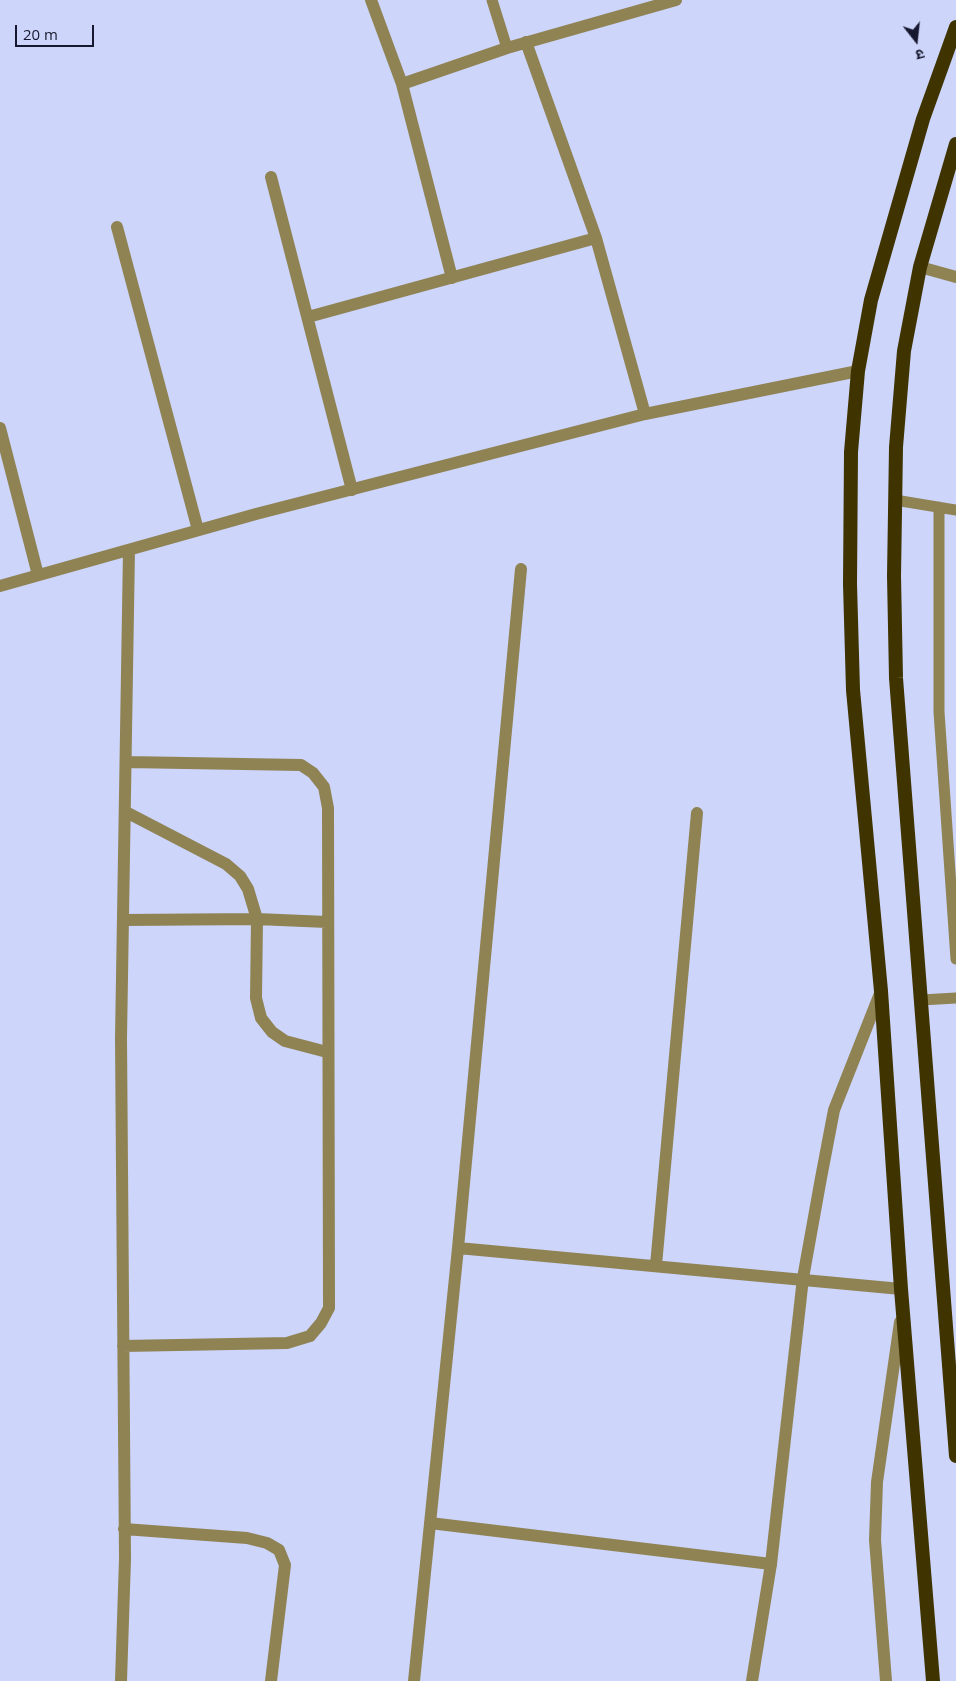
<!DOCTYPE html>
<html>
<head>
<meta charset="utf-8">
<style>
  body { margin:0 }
  #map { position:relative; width:956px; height:1681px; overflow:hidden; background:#cdd5fa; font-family:"Open Sans","Noto Sans Devanagari",sans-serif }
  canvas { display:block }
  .north { position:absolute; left:891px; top:15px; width:50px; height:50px; -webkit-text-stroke:4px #cdd5fa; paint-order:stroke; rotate:164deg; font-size:14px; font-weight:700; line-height:20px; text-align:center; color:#15182e }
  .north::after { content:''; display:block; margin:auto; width:18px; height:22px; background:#15182e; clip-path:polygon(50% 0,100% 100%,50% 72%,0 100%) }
  .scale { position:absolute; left:15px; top:25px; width:79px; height:22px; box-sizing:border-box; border:2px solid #15182e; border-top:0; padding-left:6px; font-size:15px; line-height:18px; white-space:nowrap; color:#15182e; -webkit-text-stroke:4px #cdd5fa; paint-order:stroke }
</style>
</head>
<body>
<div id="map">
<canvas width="956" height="1681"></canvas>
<div class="north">उ</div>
<div class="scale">20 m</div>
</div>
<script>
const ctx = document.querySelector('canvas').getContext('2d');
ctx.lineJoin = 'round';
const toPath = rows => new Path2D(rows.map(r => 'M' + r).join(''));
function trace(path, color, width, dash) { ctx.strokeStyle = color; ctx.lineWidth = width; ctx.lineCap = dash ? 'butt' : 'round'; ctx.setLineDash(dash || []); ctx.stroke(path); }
trace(toPath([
  [492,0,507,48],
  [895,500,956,510],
  [939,507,939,712,956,959],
  [921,1000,956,998]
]), '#8f8354', 11);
trace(toPath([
  [371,0,402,84,507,48,676,0],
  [526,42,596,238,645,414],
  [402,84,452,278],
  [271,177,352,490],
  [117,227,198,530],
  [920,267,956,277],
  [308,317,596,238],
  [0,428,38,575],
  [0,586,256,514,645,414,858,371],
  [126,812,226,864,240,876,248,889,257,919,256,998,261,1018,272,1032,285,1041,327,1052],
  [124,920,257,919,327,922],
  [458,1248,901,1289],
  [656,1265,697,813],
  [123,1346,287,1343,310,1336,321,1323,329,1308,328,808,324,787,313,773,301,765,127,762],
  [430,1523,771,1564],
  [124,1529,247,1538,267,1543,279,1550,285,1565,271,1681],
  [121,1681,125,1559,121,1038,129,550],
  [414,1681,458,1248,521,569],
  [886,1681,875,1540,877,1482,900,1322]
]), '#8f8354', 12);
trace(toPath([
  [752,1681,771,1564,803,1278,821,1178,834,1110,881,991]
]), '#8f8354', 12);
trace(toPath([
  [956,144,920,267,904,351,896,447,894,576,896,678,956,1456],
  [933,1681,901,1289,881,991,853,690,850,584,851,452,858,371,871,300,923,119,956,27]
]), '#3f3400', 14);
</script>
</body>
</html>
